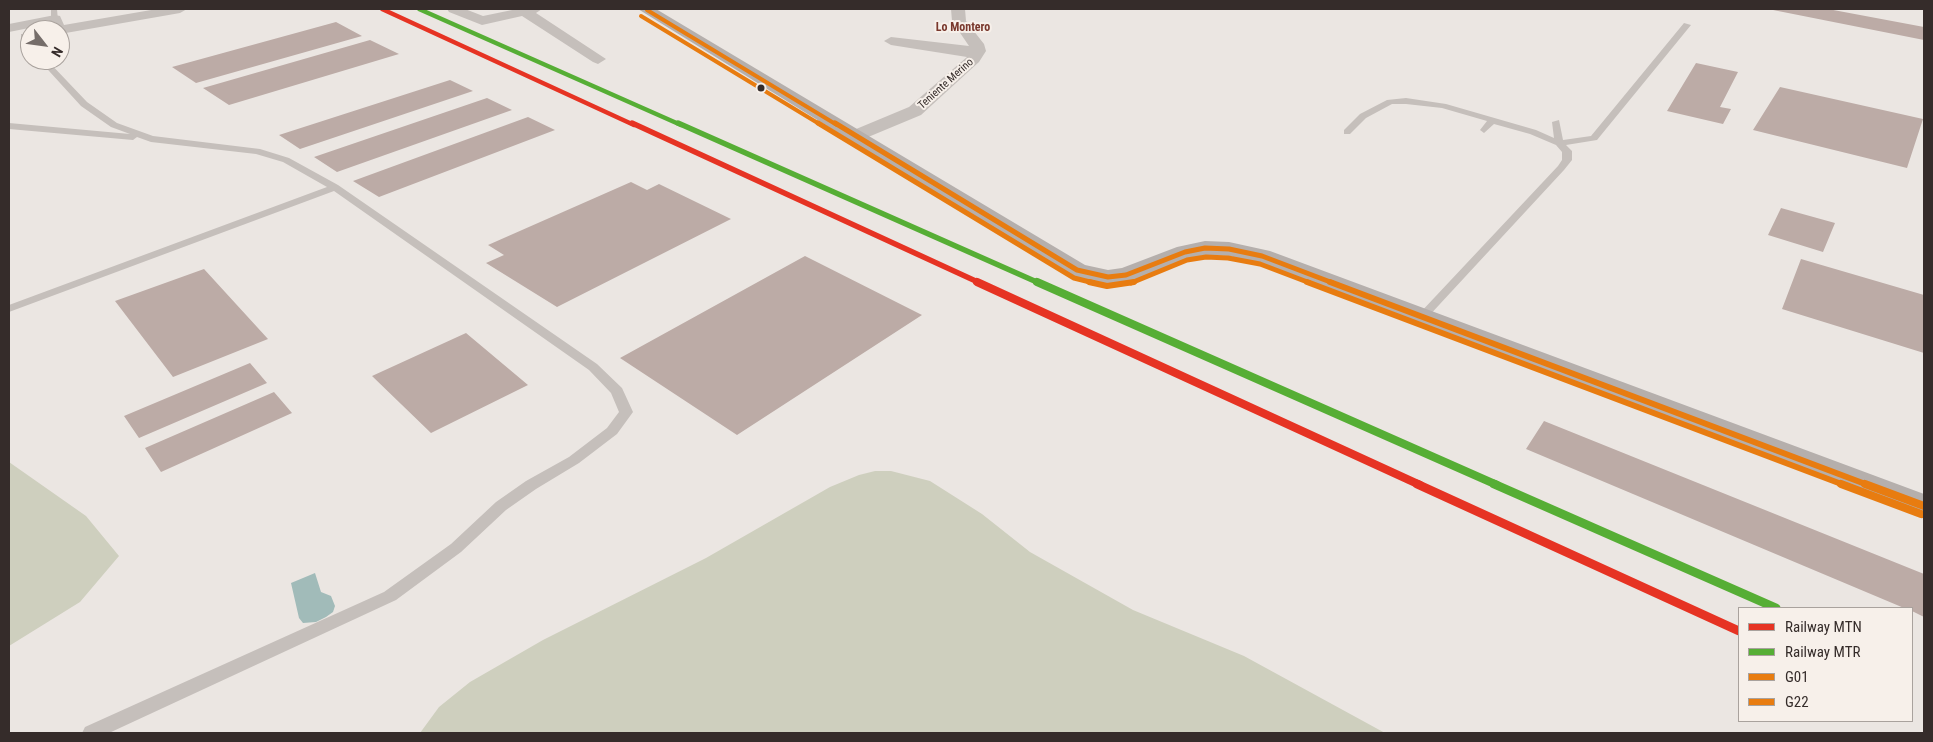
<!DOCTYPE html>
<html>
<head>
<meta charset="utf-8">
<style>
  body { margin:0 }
  #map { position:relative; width:1933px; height:742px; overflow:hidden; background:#ebe6e2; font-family:"Roboto Condensed",sans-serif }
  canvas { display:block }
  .frame { position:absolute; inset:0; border:10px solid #352c2a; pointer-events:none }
  .legend { position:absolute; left:1738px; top:607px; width:175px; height:115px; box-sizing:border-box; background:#f7f0ea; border:1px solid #a9a29d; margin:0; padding:6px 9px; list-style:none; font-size:15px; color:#352c2a }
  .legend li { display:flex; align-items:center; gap:10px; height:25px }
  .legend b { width:25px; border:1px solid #a9a29d }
  .north { position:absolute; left:20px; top:20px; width:50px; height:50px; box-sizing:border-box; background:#f7f0ea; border:1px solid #a9a29d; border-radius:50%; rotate:120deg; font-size:14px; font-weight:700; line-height:20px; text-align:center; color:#352c2a }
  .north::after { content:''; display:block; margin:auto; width:18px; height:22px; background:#756d6a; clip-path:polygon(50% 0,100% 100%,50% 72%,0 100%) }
</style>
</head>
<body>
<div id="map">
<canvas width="1933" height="742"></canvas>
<div class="frame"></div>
<ul class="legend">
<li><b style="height:6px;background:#e63323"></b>Railway MTN</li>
<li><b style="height:6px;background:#56ae35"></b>Railway MTR</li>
<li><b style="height:6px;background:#e87c10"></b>G01</li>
<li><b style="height:6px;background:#e87c10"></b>G22</li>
</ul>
<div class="north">N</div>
</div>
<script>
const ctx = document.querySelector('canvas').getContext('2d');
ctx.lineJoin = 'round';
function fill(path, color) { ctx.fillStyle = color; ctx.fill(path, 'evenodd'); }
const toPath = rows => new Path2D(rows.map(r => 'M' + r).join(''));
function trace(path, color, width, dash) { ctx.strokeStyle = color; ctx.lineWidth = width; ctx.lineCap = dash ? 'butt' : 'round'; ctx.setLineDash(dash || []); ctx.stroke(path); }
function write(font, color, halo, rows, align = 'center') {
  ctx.font = font + ' "Roboto Condensed",sans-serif'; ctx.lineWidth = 4; ctx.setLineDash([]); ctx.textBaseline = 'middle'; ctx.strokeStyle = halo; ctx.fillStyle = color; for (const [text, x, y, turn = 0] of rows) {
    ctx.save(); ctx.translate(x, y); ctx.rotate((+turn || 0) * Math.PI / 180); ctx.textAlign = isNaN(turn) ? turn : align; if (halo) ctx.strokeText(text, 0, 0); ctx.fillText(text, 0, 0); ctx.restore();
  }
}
fill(toPath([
  [9,462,86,516,119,556,80,602,9,646],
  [875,471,891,471,930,481,982,514,1030,552,1133,610,1244,656,1385,733,420,733,439,707,470,682,543,640,706,558,830,487,859,475]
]), '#cecfbe');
fill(toPath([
  [315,573,321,592,331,596,335,606,333,612,326,617,316,622,303,623,299,618,291,583]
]), '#a1bbb9');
fill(toPath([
  [1768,9,1828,9,1924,27,1924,40],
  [336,22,362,36,196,83,172,67],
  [370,40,399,54,229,105,203,88],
  [1696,63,1738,72,1720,107,1731,109,1723,124,1667,111],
  [450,80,473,91,300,149,279,135],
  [1780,87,1923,119,1907,168,1753,130],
  [487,98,512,110,337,172,314,157],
  [528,117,555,130,379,197,353,181],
  [631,182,647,190,659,184,731,219,557,307,486,263,504,255,488,245],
  [1781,208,1835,223,1823,252,1768,235],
  [805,256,922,315,737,435,620,358],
  [1801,259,1924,295,1924,353,1782,309],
  [204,269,268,339,173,377,115,301],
  [466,333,528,385,431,433,372,376],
  [250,363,267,383,139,438,124,416],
  [274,392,292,413,161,472,145,448],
  [1544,421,1924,574,1924,617,1912,611,1912,608,1904,608,1526,449]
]), '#bcaba6');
fill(toPath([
  [51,9,57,9,58,21,51,19,51,9],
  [1684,23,1691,25,1597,140,1566,145,1572,151,1572,160,1564,170,1427,318,1419,318,1417,316,1419,314,1558,166,1562,160,1562,152,1556,145,1530,134,1494,124,1484,133,1480,130,1487,121,1442,108,1406,104,1392,104,1366,118,1350,134,1344,134,1344,130,1360,114,1387,100,1406,98,1446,104,1536,130,1554,138,1552,122,1559,120,1563,140,1591,136,1684,23],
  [21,34,27,34,30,39,30,46,21,38,21,34],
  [39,60,47,60,87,102,117,123,153,136,260,149,289,158,338,185,597,364,622,388,633,412,617,434,579,463,536,489,506,510,461,552,396,600,109,733,82,733,85,727,384,592,451,544,496,502,526,481,569,457,607,428,619,412,611,393,589,370,334,191,9,312,9,305,327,187,283,162,256,154,151,142,137,137,133,140,9,129,9,123,130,134,111,127,81,106,39,60]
]), '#c5bfbb');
fill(toPath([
  [157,9,187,9,180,13,60,34,60,30,51,30,49,24,9,32,9,24,55,15,60,16,64,25,157,9],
  [447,9,465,9,483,16,517,9,542,9,536,13,606,59,598,64,593,62,522,16,482,25,449,12,447,9],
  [951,9,965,9,966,21,984,44,986,51,979,62,921,115,861,140,849,140,846,136,849,132,909,107,967,57,891,45,884,41,891,37,969,46,952,21,951,9]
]), '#c5bfbb');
fill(toPath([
  [638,9,656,9,1085,265,1108,270,1122,268,1177,247,1205,241,1229,242,1270,251,1924,494,1924,517,1255,262,1229,256,1205,255,1191,258,1135,280,1108,284,1068,275,638,9]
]), '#b5afac');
trace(toPath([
  [647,10,837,125]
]), '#e87c10', 4);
trace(toPath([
  [835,123,1077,270,1108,277,1126,275,1185,252,1205,248,1229,249,1262,256,1333,283]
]), '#e87c10', 5);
trace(toPath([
  [1330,282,1868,485]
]), '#e87c10', 6);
trace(toPath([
  [1865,484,1924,506]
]), '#e87c10', 8);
trace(toPath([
  [641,16,821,125]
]), '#e87c10', 4);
trace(toPath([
  [818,123,1074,278,1094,283],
  [1131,283,1187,260,1206,257,1228,258,1260,264,1310,283]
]), '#e87c10', 5);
trace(toPath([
  [1089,282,1107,286,1134,282],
  [1307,282,1844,485]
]), '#e87c10', 6);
trace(toPath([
  [1841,484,1921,514]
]), '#e87c10', 8);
trace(toPath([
  [382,9,634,125]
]), '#e63323', 4.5);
trace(toPath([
  [632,123,980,283]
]), '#e63323', 5.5);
trace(toPath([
  [977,282,1420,485]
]), '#e63323', 8);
trace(toPath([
  [1417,484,1739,631]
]), '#e63323', 9);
trace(toPath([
  [419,9,681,125]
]), '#56ae35', 4.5);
trace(toPath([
  [678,123,1039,283]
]), '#56ae35', 5.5);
trace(toPath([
  [1037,282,1497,485]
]), '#56ae35', 8);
trace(toPath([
  [1494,484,1776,608]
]), '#56ae35', 9);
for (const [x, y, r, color] of [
  [761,88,4.5,"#352c2a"]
]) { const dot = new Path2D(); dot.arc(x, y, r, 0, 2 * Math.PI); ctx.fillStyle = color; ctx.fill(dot); trace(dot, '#f7f0ea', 2); }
write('11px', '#352c2a', '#f7f0ea', [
  ["Teniente Merino",946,84,-42]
]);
write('bold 12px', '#79382d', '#f7f0ea', [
  ["Lo Montero",963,28]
]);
</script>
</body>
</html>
